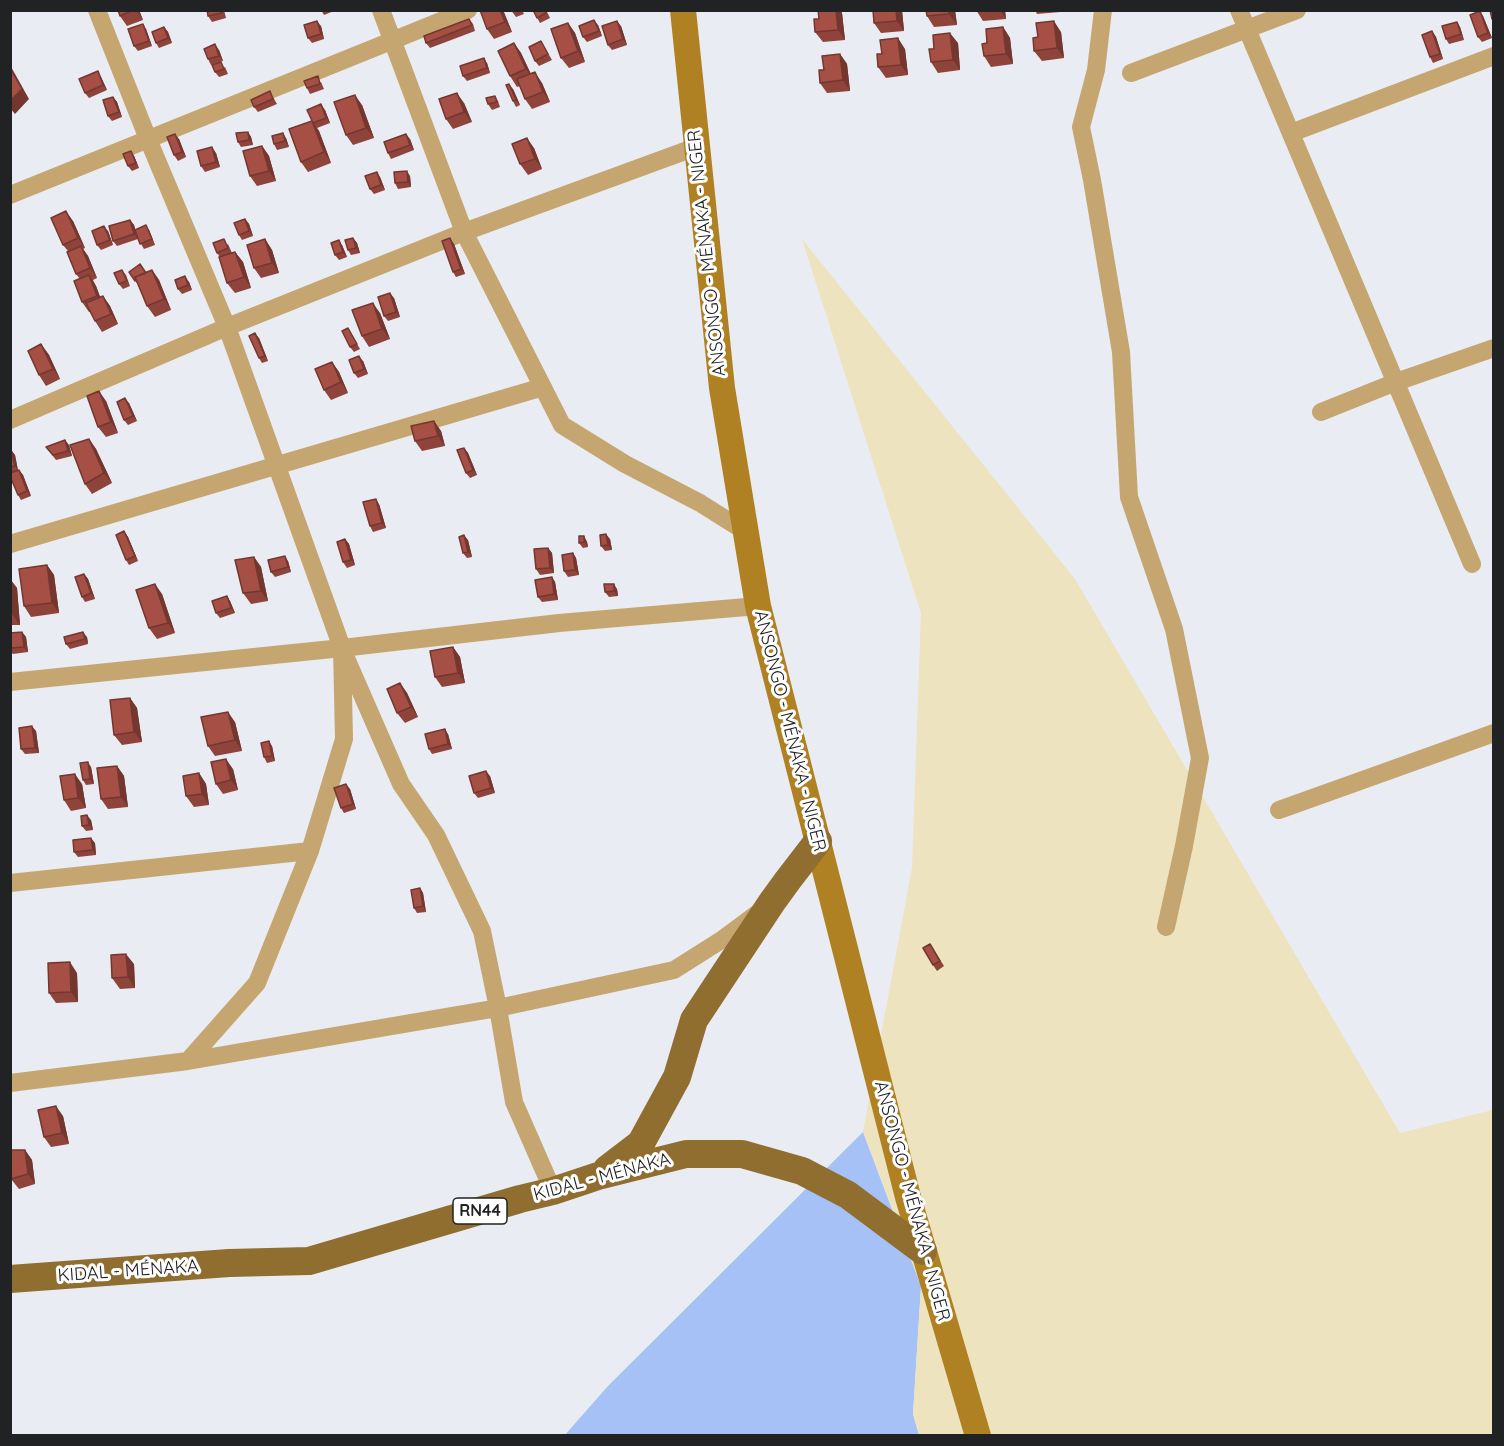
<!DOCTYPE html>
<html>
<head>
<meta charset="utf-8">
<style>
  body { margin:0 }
  #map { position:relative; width:1504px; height:1446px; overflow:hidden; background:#e9ecf2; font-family:Quicksand,sans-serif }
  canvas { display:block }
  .frame { position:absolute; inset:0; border:12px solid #212224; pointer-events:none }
</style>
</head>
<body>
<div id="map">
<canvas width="1504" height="1446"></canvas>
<div class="frame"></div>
</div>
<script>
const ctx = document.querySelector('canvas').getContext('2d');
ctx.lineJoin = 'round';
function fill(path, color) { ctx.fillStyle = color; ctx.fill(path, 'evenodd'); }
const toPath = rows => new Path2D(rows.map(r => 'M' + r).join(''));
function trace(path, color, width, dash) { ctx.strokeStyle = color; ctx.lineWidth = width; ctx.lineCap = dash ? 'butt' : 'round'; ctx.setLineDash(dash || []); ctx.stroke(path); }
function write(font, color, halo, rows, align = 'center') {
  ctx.font = font + ' Quicksand,sans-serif'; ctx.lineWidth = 6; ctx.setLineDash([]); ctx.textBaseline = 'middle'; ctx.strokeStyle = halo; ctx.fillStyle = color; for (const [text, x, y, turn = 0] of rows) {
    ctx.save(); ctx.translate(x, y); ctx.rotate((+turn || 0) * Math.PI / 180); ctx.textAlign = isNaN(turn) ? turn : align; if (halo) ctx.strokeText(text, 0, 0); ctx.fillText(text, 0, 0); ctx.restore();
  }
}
fill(toPath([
  [863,1132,921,1286,913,1414,919,1435,564,1436,608,1386]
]), '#a5c1f5');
fill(toPath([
  [802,239,1075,579,1400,1133,1493,1110,1493,1435,919,1435,913,1414,921,1286,863,1132,912,868,921,613]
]), '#ede3be');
trace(toPath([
  [97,10,148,139,227,327,342,648,344,739,310,851,257,983,188,1061],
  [381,10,464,232,562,425,625,464,700,503,746,532],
  [1103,10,1096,70,1081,127,1092,180,1121,352,1129,497,1174,629,1200,758,1184,846,1166,927],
  [1239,10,1472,564],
  [1131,73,1297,10],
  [1291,133,1494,56],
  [10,195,468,10],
  [1321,412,1396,382,1494,348],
  [10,420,227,327,464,232,696,147],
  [10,544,543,387],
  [346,658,401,784,436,835,482,931,498,1008,514,1102,553,1191],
  [10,682,342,648,559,623,758,606],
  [1279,810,1494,733],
  [10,883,310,851],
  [10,1083,188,1061,498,1008,674,970,723,939,758,913]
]), '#c5a670', 18);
trace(toPath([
  [683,10,722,388,758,606,908,1197,978,1436]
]), '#b08123', 26);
trace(toPath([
  [607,1169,641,1143,677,1077,694,1020,772,902,788,880,818,841],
  [10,1279,229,1263,309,1261,520,1199,553,1191,598,1176,686,1154,742,1154,802,1171,848,1195,923,1251]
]), '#8f6e30', 28);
fill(toPath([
  [118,10,139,10,143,20,127,26,120,16],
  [207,10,224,10,226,18,212,22,208,16],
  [321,10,334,10,334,11,324,15],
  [480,10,503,10,512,32,494,39,487,29],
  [511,10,522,10,524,14,516,17],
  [533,10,546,10,550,18,540,23],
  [818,10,840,10,842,13,845,40,823,42,815,32,819,19],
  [902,10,904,31,881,33,874,23],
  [926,10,955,10,957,25,934,27,927,16],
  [976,10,1005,10,1006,19,983,21],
  [1035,10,1059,10,1060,12,1037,14],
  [1483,16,1492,38,1482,42,1478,37],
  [469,19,473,24,475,31,430,48,426,43],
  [1457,22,1460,27,1464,40,1449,44,1446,39],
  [568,23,575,33,585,62,569,68,561,58],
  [598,25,602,36,587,42,583,37],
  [321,26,324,39,312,43,308,38],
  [621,26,627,45,612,50,608,45],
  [164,27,168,32,172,43,159,48,156,43],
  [1003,27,1010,38,1013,64,991,67,984,56,987,43],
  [146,29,152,46,138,51,134,46],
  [1432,31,1436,37,1443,59,1433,63,1430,57],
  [1061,32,1064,58,1042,61,1034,51,1038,37],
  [541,41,552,60,539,66,535,61],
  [514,43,521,53,531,74,542,83,550,102,532,109,525,99,520,86,517,87,510,76],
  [958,43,960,70,938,73,931,62,934,49],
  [905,49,908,75,886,78,878,67,882,54],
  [219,50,223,61,211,65,208,59],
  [840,54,847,64,850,91,827,93,820,83,824,70],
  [487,63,490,73,467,81,463,76],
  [225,67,228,74,219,77,215,72],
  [98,71,101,77,107,90,89,98,85,93],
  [321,82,324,89,310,94,307,88],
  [513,89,520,105,516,107,513,101],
  [495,96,498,101,500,107,492,110,488,104],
  [113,97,117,102,122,117,112,121,108,116],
  [273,97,277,104,258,112,254,107],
  [464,103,472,122,453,129,446,119],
  [362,105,374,138,353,145,346,135],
  [325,110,330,123,317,128,319,131,331,163,308,172,301,162,312,121],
  [248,132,251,137,253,145,241,147,238,142],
  [286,138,289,147,277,150,274,144],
  [179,139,186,157,178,161,174,155],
  [410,139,414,150,391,159,388,153],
  [262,146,269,156,276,181,257,186,250,176],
  [534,148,542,169,528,175,520,164],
  [216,153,220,167,205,172,201,166],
  [134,156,139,168,132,171,128,166],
  [410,176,411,187,398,189,395,183],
  [380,177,385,190,374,194,370,189],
  [245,219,249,224,253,236,242,240,239,235],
  [130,220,134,225,135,229,149,230,155,245,144,249,138,239,117,246,113,241],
  [73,221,85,248,83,249,88,256,97,278,93,280,96,286,100,297,103,296,110,306,118,324,102,332,95,321,90,312,89,312,82,302,80,279,76,274,68,251,63,245],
  [108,231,113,245,101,250,97,245],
  [353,238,357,243,360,253,351,255,348,250],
  [265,239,272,250,279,273,261,278,254,268],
  [228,244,232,253,235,252,243,262,251,288,235,293,227,283,220,257,217,253],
  [454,244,465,274,456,277,453,272],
  [342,245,347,257,339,260,335,255],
  [122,270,126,275,130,286,123,289,119,284],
  [152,270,159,280,171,310,155,317,147,306,139,286,129,272,146,272],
  [189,282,192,290,182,294,178,289],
  [394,298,400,317,388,321,384,316],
  [380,313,390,339,369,347,362,336],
  [348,328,360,349,354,352,350,347],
  [259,338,268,361,262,363,259,358],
  [41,344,49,355,60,379,46,386,39,375],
  [363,361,368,374,358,378,354,373],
  [332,362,339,372,348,393,331,400,324,390],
  [106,401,118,433,106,437,98,427],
  [129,403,137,421,128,425,124,420],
  [434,421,441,431,445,446,422,451,415,441],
  [89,439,96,449,112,483,92,494,85,484],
  [69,445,72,456,56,460,46,447],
  [464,448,468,453,477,475,470,478,466,473],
  [10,450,11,450,15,455,18,470,19,470,23,475,31,496,21,500,18,495,10,473],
  [379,504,386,528,373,532,370,526],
  [124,531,128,537,138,561,129,565,126,560],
  [584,536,587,542,588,547,583,548,579,543],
  [345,539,349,544,355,565,347,568,343,562],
  [610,539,612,550,605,551,601,546],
  [468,540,472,557,467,558,463,553],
  [548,548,552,553,554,573,540,575,536,569],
  [573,553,576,558,579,575,568,577,564,571],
  [254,557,261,567,268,601,251,604,243,593],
  [288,561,291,572,275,577,271,572],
  [47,565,54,575,59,613,31,617,24,606],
  [84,574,88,579,95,599,85,602,82,597],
  [552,577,555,582,558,600,542,602,538,597],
  [10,579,17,588,20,625,10,625],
  [617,589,618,596,609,597,605,592],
  [162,594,175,633,157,639,149,628],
  [227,596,230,601,235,613,220,618,216,613],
  [22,632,26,637,28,652,13,654,10,651,10,633],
  [87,637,88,644,70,649,66,644],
  [453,647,460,657,465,683,442,687,435,677],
  [400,683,407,693,418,717,405,723,397,713],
  [130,698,137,708,142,742,122,745,114,735],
  [235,722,242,751,215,756,208,746],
  [36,731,39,753,25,754,21,749],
  [448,734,452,749,432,754,429,749],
  [272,746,275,761,267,763,264,757],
  [117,766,124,776,128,807,108,809,101,799],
  [91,767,94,784,86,785,83,780],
  [233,769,238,790,223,794,216,784],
  [199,773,206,784,209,805,194,807,186,796],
  [490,776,495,793,478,798,474,793],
  [82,784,86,808,71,811,64,800],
  [350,789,356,809,344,813,341,808],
  [91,820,93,830,86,831,82,826],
  [95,843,96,855,78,857,74,852],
  [420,888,423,893,426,912,417,913,414,908],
  [930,944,944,966,937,971,933,965],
  [134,964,135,988,120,989,112,978],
  [77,973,78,1002,56,1003,49,993],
  [63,1116,69,1144,51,1147,44,1137],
  [25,1150,32,1160,35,1184,19,1189,11,1179]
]), '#8e443b');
fill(toPath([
  [136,10,139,10,143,20],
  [500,10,503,10,512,32,505,22],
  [836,10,840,10,842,13,845,40,838,30],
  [896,10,902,10,904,31,897,21],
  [949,10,955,10,957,25,949,14],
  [1000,10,1005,10,1006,19],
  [1480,11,1483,16,1492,38,1488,33],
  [594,20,598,25,602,36,599,31],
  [317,21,321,26,324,39,321,34],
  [617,21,621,26,627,45,623,39],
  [1054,21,1061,32,1064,58,1057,48],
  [1457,22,1460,27,1464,40,1461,34],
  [568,23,575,33,585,62,578,51],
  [143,24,146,29,152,46,149,41],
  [164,27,168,32,172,43,168,38],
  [1003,27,1010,38,1013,64,1006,54],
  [1432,31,1436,37,1443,59,1440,54],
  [950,33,958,43,960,70,953,60],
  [898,38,905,49,908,75,901,65],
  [514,43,521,53,533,79,526,69],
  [215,44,219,50,223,61,219,56],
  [840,54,847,64,850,91,843,80],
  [484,58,487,63,490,73,487,68],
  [10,65,29,99,15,114,10,108],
  [98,71,101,77,107,90,103,85],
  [535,72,542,83,550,102,543,92],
  [509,84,513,89,520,105,516,100],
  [457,93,464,103,472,122,464,112],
  [355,95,362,105,374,138,366,128],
  [113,97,117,102,122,117,119,112],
  [321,104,325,110,330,123,326,118],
  [312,121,319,131,331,163,324,152],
  [248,132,251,137,253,145,249,140],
  [283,133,286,138,289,147,285,141],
  [175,134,179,139,186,157,182,152],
  [406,134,410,139,414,150,410,145],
  [527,138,534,148,542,169,535,159],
  [262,146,269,156,276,181,269,171],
  [212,147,216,153,220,167,216,162],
  [131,151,134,156,139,168,136,163],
  [407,171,410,176,411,187,408,182],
  [377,172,380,177,385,190,381,185],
  [66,211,73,221,85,248,78,238],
  [245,219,249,224,253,236,249,231],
  [130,220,134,225,138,239,134,234],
  [146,225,149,230,155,245,152,239],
  [104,226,108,231,113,245,110,240],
  [353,238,357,243,360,253,356,248],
  [450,238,454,244,465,274,461,269],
  [265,239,272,250,279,273,272,263],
  [339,240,342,245,347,257,343,252],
  [81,246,88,256,97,278,90,268],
  [235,252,243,262,251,288,244,277],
  [152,270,159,280,171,310,164,299],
  [89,275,96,286,104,307,97,296],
  [185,276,189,282,192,290,188,285],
  [390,293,394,298,400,317,396,312],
  [103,296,110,306,118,324,111,314],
  [373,303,380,313,390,339,382,329],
  [255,333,259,338,268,361,265,356],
  [41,344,49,355,60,379,53,369],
  [359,356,363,361,368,374,364,369],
  [332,362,339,372,348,393,341,382],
  [99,391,106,401,118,433,111,422],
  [125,398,129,403,137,421,133,416],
  [434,421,441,431,445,446,438,436],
  [89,439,96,449,112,483,104,473],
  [65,440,69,445,72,456,68,451],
  [464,448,468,453,477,475,473,470],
  [11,450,15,455,18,471,15,466],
  [19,470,23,475,31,496,27,491],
  [376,499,379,504,386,528,382,523],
  [124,531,128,537,138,561,135,556],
  [606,534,610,539,612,550,608,545],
  [464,535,468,540,472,557,468,552],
  [584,536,587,542,588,547,584,542],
  [345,539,349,544,355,565,351,560],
  [548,548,552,553,554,573,550,568],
  [573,553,576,558,579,575,575,570],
  [285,556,288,561,291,572,288,567],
  [254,557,261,567,268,601,261,591],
  [47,565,54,575,59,613,52,603],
  [84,574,88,579,95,599,91,593],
  [552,577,555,582,558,600,554,594],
  [10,579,17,588,20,625,10,611],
  [155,584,162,594,175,633,168,623],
  [614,584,617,589,618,596,614,591],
  [227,596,230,601,235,613,231,608],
  [22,632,26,637,28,652,24,647],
  [83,632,87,637,88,644,85,639],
  [453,647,460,657,465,683,458,673],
  [400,683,407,693,418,717,411,707],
  [130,698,137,708,142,742,134,732],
  [228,712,235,722,242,751,235,740],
  [32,726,36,731,39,753,35,748],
  [445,729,448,734,452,749,448,744],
  [269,741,272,746,275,761,272,756],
  [226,759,233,769,238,790,231,780],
  [88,762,91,767,94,784,90,779],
  [117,766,124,776,128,807,121,797],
  [486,771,490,776,495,793,491,788],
  [199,773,206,784,209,805,202,794],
  [75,774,82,784,86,808,78,798],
  [346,784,350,789,356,809,353,804],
  [87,815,91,820,93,830,89,825],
  [91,838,95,843,96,855,93,850],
  [420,888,423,893,426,912,423,906],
  [126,954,134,964,135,988,128,977],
  [70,962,77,973,78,1002,71,992],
  [56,1106,63,1116,69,1144,62,1133],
  [25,1150,32,1160,35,1184,28,1174]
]), '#743730');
const building = toPath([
  [118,10,133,10,120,16,118,10],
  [207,10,222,10,222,13,208,16,207,10],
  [480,10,500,10,505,22,487,29,480,10],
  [533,10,545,10,546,13,537,18,533,10],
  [818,10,836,10,838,30,815,32,814,19,819,19,818,10],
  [873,10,896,10,897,21,874,23,873,10],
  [926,10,949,10,949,14,927,16,926,10],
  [1490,10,1494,10,1494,18,1492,19,1490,10],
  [1480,11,1488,33,1478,37,1470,15,1480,11],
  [469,19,472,25,426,43,424,36,469,19],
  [594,20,599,31,583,37,579,26,594,20],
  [317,21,321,34,308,38,304,25,317,21],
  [617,21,623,39,608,45,602,26,617,21],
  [1054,21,1057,48,1034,51,1033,38,1038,37,1036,23,1054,21],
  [1457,22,1461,34,1446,39,1442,26,1457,22],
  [568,23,578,51,561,58,551,29,568,23],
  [143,24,149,41,134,46,128,29,143,24],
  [164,27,168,38,156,43,152,32,164,27],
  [1003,27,1006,54,984,56,982,44,987,43,986,29,1003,27],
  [1432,31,1440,54,1430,57,1422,35,1432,31],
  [950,33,953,60,931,62,929,49,934,49,933,35,950,33],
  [898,38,901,65,878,67,877,54,882,54,880,40,898,38],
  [541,41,548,54,535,61,529,47,541,41],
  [514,43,526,69,510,76,498,51,514,43],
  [215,44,219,56,208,59,204,49,215,44],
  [840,54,843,80,820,83,819,70,824,70,822,56,840,54],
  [484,58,487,68,463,76,460,66,484,58],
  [221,62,224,69,215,72,212,65,221,62],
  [10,68,22,89,10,101,10,68],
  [98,71,103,85,85,93,79,79,98,71],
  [535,72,543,92,525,99,517,79,535,72],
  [318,76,320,84,307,88,304,81,318,76],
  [509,84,516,100,513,101,506,85,509,84],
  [270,91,273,99,254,107,251,100,270,91],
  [457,93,464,112,446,119,439,99,457,93],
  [355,95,366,128,346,135,334,102,355,95],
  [495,96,497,102,488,104,486,98,495,96],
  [113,97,119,112,108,116,103,100,113,97],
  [321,104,326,118,313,123,312,121,313,123,307,110,321,104],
  [312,121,324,152,301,162,289,129,312,121],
  [248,132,249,140,238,142,236,133,248,132],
  [283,133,285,141,274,144,272,136,283,133],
  [175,134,182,152,174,155,167,137,175,134],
  [406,134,410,145,388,153,384,142,406,134],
  [527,138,535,159,520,164,512,144,527,138],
  [262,146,269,171,250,176,243,151,262,146],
  [212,147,216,162,201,166,197,151,212,147],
  [131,151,136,163,128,166,123,154,131,151],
  [407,171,408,182,395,183,394,172,407,171],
  [377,172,381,185,370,189,365,176,377,172],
  [66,211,78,238,63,245,51,218,66,211],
  [245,219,249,231,239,235,234,223,245,219],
  [130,220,134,234,113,241,109,226,130,220],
  [146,225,152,239,140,244,135,230,146,225],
  [104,226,110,240,97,245,92,231,104,226],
  [353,238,356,248,348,250,345,240,353,238],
  [450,238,461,269,453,272,442,241,450,238],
  [224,239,228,248,217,253,213,243,224,239],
  [265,239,272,263,254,268,247,245,265,239],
  [339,240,343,252,335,255,331,243,339,240],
  [81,246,90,268,76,274,67,252,81,246],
  [235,252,244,277,227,283,219,257,235,252],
  [140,264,146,273,135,277,136,280,135,281,129,272,140,264],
  [122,270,127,281,119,284,114,273,122,270],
  [152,270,164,299,147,306,135,277,152,270],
  [89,275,97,296,82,302,74,281,89,275],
  [185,276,188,285,178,289,175,280,185,276],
  [390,293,396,312,384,316,378,297,390,293],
  [103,296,111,314,95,321,86,303,103,296],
  [373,303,382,329,362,336,352,310,373,303],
  [348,328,357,344,350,347,342,331,348,328],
  [255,333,265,356,259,358,249,336,255,333],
  [41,344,53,369,39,375,28,351,41,344],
  [359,356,364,369,354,373,349,360,359,356],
  [332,362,341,382,324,390,315,369,332,362],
  [99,391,111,422,98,427,87,396,99,391],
  [125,398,133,416,124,420,117,402,125,398],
  [434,421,438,436,415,441,411,426,434,421],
  [89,439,104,473,85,484,70,445,89,439],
  [65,440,68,451,53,455,46,447,65,440],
  [464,448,473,470,466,473,457,450,464,448],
  [10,450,11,450,15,466,10,467,10,450],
  [19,470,27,491,18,495,10,476,10,473,19,470],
  [376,499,382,523,370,526,363,502,376,499],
  [124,531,135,556,126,560,116,535,124,531],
  [606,534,608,545,601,546,600,535,606,534],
  [464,535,468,552,463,553,459,537,464,535],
  [579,536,584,536,584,542,579,543,579,536],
  [345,539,351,560,343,562,337,542,345,539],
  [548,548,550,568,536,569,534,549,548,548],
  [573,553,575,570,564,571,562,555,573,553],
  [285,556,288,567,271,572,268,560,285,556],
  [254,557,261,591,243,593,235,560,254,557],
  [47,565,52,603,24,606,19,569,47,565],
  [84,574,91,593,82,597,75,577,84,574],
  [552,577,554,594,538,597,535,580,552,577],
  [155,584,168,623,149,628,136,590,155,584],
  [604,584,614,584,614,591,605,592,604,584],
  [227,596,231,608,216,613,212,601,227,596],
  [22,632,24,647,10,648,10,633,22,632],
  [83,632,85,639,66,644,64,637,83,632],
  [453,647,458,673,435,677,430,651,453,647],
  [400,683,411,707,397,713,387,689,400,683],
  [130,698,134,732,114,735,110,700,130,698],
  [228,712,235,740,208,746,201,717,228,712],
  [32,726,35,748,21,749,19,728,32,726],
  [445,729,448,744,429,749,425,734,445,729],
  [269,741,272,756,264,757,261,743,269,741],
  [226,759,231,780,216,784,211,762,226,759],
  [88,762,90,779,83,780,80,763,88,762],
  [117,766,121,797,101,799,97,768,117,766],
  [486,771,491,788,474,793,469,776,486,771],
  [199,773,202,794,186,796,183,776,199,773],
  [75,774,78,798,64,800,60,776,75,774],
  [346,784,353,804,341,808,334,788,346,784],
  [87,815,89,825,82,826,81,816,87,815],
  [91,838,93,850,74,852,73,840,91,838],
  [420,888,423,906,414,908,411,890,420,888],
  [930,944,940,961,933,965,923,948,930,944],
  [126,954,128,977,112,978,111,955,126,954],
  [70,962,71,992,49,993,48,963,70,962],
  [56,1106,62,1133,44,1137,38,1110,56,1106],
  [10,1150,25,1150,28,1174,11,1179,10,1150]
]);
fill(building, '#a54f45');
trace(building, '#743730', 1.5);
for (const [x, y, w] of [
  [480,1211,54]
]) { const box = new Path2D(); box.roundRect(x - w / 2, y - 13, w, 26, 4.5); ctx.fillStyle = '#fff'; ctx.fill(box); trace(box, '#212224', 1.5); }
write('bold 16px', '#212224', null, [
  ["RN44",480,1211]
]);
write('18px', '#212224', '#fff', [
  ["ANSONGO - MÉNAKA - NIGER",707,253,-96],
  ["ANSONGO - MÉNAKA - NIGER",790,731,76],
  ["KIDAL - MÉNAKA",602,1177,-15],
  ["ANSONGO - MÉNAKA - NIGER",912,1201,75],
  ["KIDAL - MÉNAKA",128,1271,-4]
]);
</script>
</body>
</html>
